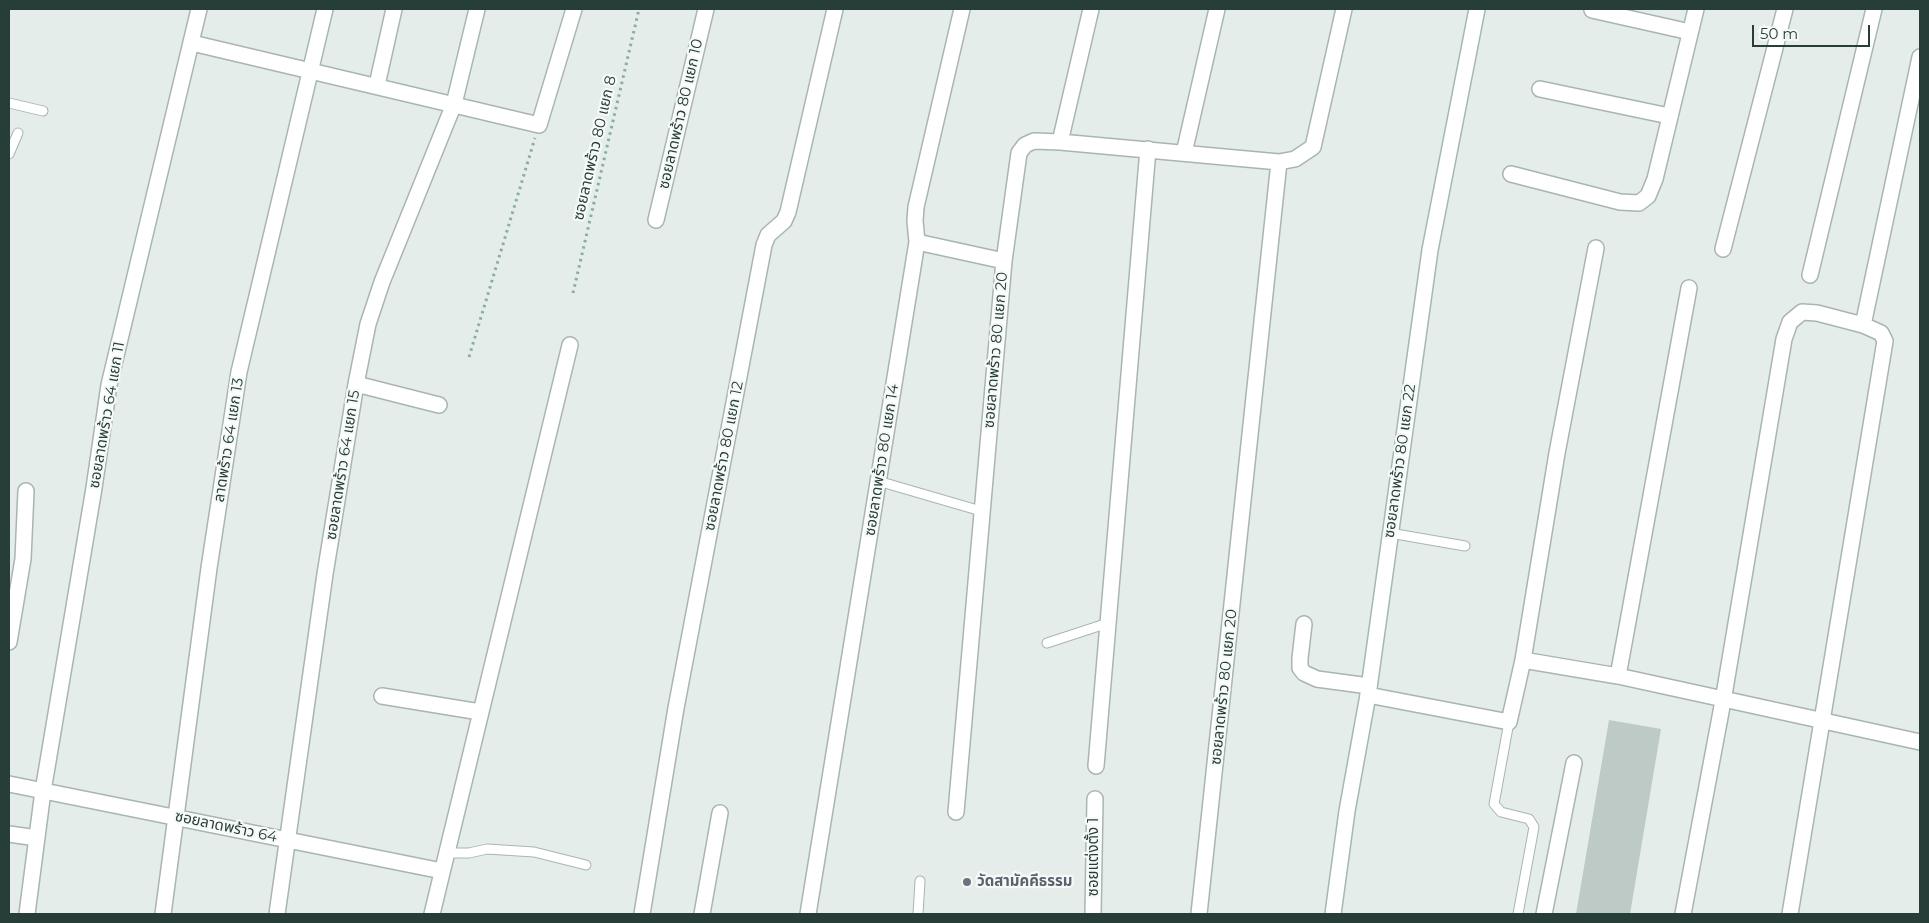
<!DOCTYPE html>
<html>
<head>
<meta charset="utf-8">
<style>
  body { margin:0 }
  #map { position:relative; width:1929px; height:923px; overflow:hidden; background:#e5edea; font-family:Montserrat,sans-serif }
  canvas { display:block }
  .frame { position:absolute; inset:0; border:10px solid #263d38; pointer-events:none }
  .scale { position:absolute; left:1752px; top:25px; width:118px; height:22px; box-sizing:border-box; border:2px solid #263d38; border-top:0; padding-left:6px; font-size:15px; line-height:18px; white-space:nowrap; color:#263d38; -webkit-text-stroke:4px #f5f9f8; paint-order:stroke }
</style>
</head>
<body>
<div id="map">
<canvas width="1929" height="923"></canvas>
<div class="frame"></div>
<div class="scale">50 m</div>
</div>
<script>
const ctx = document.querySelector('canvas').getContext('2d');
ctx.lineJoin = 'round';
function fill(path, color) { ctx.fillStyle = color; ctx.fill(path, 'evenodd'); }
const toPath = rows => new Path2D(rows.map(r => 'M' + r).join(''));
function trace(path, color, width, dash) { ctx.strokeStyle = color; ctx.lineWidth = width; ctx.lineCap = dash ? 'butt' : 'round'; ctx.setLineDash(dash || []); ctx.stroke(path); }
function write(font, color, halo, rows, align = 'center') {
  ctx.font = font + ' Montserrat,"Noto Sans Thai",sans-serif'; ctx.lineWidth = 4.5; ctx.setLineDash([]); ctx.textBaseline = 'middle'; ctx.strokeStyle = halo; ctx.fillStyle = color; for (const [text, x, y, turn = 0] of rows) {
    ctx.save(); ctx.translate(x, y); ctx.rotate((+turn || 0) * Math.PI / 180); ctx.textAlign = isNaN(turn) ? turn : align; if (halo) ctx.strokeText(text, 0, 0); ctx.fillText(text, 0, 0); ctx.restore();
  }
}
fill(toPath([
  [1609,720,1661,729,1630,914,1576,914]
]), '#bdcac6');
const lane = toPath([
  [9,103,43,111],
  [9,154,18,133],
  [878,481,981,511],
  [1390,533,1465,546],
  [1047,643,1108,623],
  [1509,722,1494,804,1501,812,1529,819,1534,827,1518,914],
  [447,853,469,853,487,849,534,852,586,865],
  [918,914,920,881]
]);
const street = toPath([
  [1592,10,1690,32],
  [192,43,539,125,574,9],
  [377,85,394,9],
  [1540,89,1669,116],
  [1060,142,1091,9],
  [1184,153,1217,9],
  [1511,174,1620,202,1639,203,1648,196,1655,179,1696,9],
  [656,220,706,9],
  [917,242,1004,261],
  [1723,249,1785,9],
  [1810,275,1874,9],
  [1863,325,1920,57],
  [356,384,439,405],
  [1304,624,1300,658,1300,668,1304,673,1317,679,1369,686],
  [9,642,23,559,26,491],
  [1523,660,1618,676,1920,742],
  [1618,676,1689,288],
  [1368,695,1509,722,1523,660,1557,453,1596,248],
  [382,696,480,712],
  [1096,766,1148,149],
  [9,784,442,871],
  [956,812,1004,261,1019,153,1025,145,1034,141,1060,142,1279,162,1295,159,1313,147,1344,9],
  [9,834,37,838],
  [27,914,43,791,94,488,109,385,199,9],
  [163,914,209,568,239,372,325,9],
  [277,914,325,574,356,384,368,324,382,282,454,104,477,9],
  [432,914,570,345],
  [642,914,676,708,764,245,768,235,784,221,788,212,835,9],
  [702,914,720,813],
  [808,914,917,242,915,221,916,207,962,9],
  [1093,914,1095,799],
  [1199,914,1279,162],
  [1544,914,1574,763],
  [1683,914,1723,701,1784,339,1790,322,1802,312,1817,313,1863,325,1881,333,1885,341,1790,914]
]);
const secondary = toPath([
  [1333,914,1347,811,1368,695,1430,250,1477,9]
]);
trace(lane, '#a8b5b1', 11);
trace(street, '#a8b5b1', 18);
trace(secondary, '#a4b8b2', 18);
trace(toPath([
  [573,293,639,9],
  [469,357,535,138]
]), '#88ada4', 3, [2.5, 4]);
trace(lane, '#fff', 9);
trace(street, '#fff', 15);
trace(secondary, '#fff', 15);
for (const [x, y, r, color] of [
  [967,882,5,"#6b7280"]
]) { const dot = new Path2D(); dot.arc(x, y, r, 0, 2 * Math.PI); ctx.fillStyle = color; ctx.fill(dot); trace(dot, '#f5f9f8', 2); }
write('15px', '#263d38', '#f5f9f8', [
  ["ซอยลาดพร้าว 80 แยก 10",681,114,-77],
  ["ซอยลาดพร้าว 80 แยก 8",595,148,-77],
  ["ซอยลาดพร้าว 80 แยก 20",996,350,-85],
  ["ซอยลาดพร้าว 64 แยก 11",107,415,-80],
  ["ลาดพร้าว 64 แยก 13",229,440,-81],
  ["ซอยลาดพร้าว 80 แยก 12",724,456,-79],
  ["ซอยลาดพร้าว 80 แยก 14",882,460,-81],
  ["ซอยลาดพร้าว 80 แยก 22",1400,461,-82],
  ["ซอยลาดพร้าว 64 แยก 15",343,465,-81],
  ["ซอยลาดพร้าว 80 แยก 20",1224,687,-84],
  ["ซอยลาดพร้าว 64",226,827,12],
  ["ซอยแต่งตั้ง 1",1094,857,-90]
]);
write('bold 15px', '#5b616d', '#f5f9f8', [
  ["วัดสามัคคีธรรม",977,882]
], 'left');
</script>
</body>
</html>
